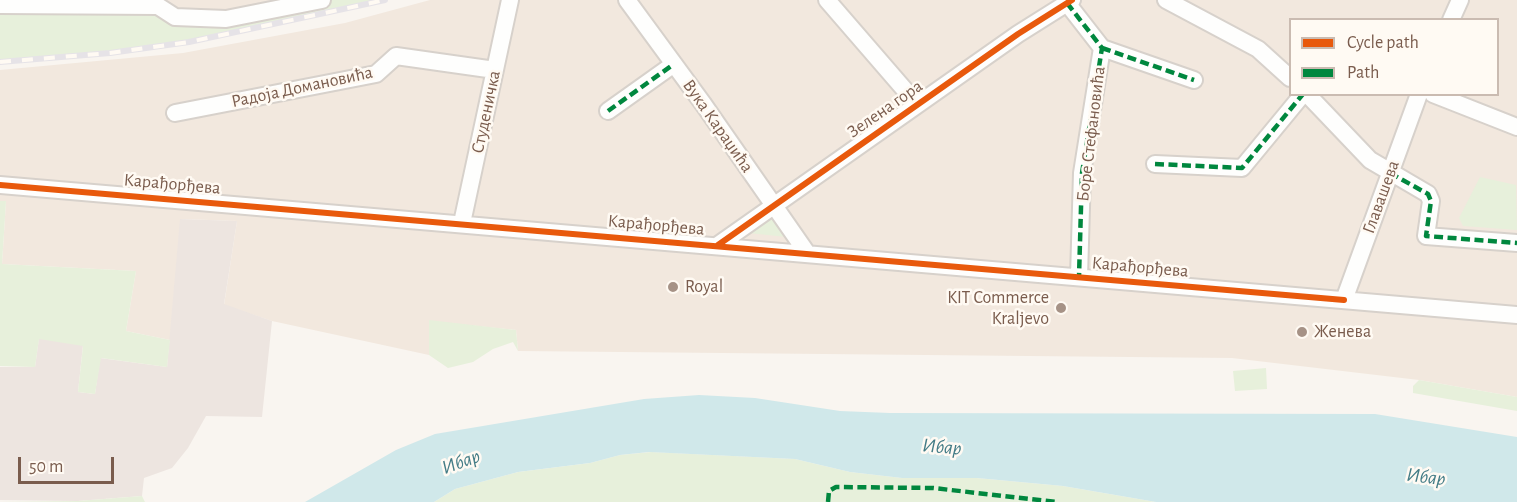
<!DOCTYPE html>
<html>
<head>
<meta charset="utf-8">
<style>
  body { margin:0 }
  #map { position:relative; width:1517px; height:502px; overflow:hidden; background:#f9f5f0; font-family:"Alegreya Sans",sans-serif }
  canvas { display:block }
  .legend { position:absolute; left:1289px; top:18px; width:210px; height:78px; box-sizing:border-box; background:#fffaf3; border:2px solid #cabbb1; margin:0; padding:8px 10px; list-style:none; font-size:18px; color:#7a5c4d }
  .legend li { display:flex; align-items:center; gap:12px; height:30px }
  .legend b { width:30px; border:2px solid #cabbb1 }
  .scale { position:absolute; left:18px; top:457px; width:96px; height:27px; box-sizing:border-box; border:3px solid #7a5c4d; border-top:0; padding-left:8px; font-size:18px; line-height:21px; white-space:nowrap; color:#7a5c4d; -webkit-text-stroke:4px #fffaf3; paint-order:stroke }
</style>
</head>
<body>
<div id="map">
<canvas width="1517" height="502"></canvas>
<ul class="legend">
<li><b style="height:8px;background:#e8590c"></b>Cycle path</li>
<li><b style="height:8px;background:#00873e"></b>Path</li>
</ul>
<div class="scale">50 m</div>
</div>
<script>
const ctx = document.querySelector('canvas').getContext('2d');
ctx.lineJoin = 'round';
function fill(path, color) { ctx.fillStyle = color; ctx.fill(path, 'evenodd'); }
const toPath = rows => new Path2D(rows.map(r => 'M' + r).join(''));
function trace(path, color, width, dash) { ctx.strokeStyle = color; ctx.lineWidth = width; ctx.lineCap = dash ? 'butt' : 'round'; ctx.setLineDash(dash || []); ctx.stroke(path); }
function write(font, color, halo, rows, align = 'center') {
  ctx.font = font + ' "Alegreya Sans",sans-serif'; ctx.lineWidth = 5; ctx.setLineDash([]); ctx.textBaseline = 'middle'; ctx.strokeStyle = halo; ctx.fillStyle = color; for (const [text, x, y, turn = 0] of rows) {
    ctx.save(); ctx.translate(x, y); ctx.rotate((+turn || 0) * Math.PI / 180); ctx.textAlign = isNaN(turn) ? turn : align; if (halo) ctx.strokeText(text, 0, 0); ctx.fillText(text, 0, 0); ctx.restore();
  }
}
fill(toPath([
  [121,0,293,0,231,12,177,12,167,1],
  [430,0,1517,0,1517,397,1419,380,1232,358,518,351,516,330,429,321,429,355,272,321,224,305,237,221,181,219,170,340,126,331,136,271,2,264,6,201,0,201,0,70,183,53,345,23],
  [1290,20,1498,20,1498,94,1290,94]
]), '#f2e8de');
fill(toPath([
  [180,219,237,221,224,304,272,321,262,417,206,416,188,448,172,468,144,478,142,496,78,501,0,500,0,367,35,367,39,338,83,345,78,392,95,394,100,358,167,367]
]), '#ede5e0');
fill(toPath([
  [322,0,385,0,189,42,110,53,0,62,0,5,158,6,175,17],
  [1480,177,1516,185,1517,230,1463,226,1459,218],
  [0,201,6,201,2,264,136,271,126,331,170,340,167,367,101,358,95,394,78,392,83,346,39,339,35,367,0,366],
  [773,217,786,237,749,233,765,219],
  [429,320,516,330,518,351,513,342,493,349,473,362,448,368,429,355],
  [1266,368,1267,389,1235,391,1233,371],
  [1419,380,1517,397,1517,411,1413,393,1413,386],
  [651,452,795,459,850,472,902,478,977,478,1063,486,1156,502,434,502,455,489,518,472,590,463,620,455],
  [142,496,145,502,0,502,78,501]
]), '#e7f0db');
fill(toPath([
  [699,395,755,398,840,411,890,413,1375,414,1517,437,1517,502,1156,502,1063,486,977,478,902,478,850,472,795,459,649,452,620,455,590,463,518,472,455,489,434,502,305,502,396,450,435,434,644,399]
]), '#d0e8ea');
const minor = toPath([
  [627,0,704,105,807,253],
  [827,0,917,104],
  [1166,0,1258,49,1290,78],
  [1067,3,1102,48,1082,173,1079,277],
  [0,5,158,6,175,17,226,19,322,0],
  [1451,20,1460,0],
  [1102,48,1194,80],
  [1307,94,1370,160,1428,194,1431,201,1426,236,1517,243],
  [1433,94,1517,127],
  [608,111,674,64],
  [175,113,376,74,396,56,495,70],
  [1155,164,1242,168,1303,94],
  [0,185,1517,315],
  [462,223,510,0],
  [718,245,1018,34,1072,0],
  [1344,300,1419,94]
]);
trace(minor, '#d7d1cb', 20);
trace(minor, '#fefefd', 16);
const rail = toPath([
  [0,62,110,53,189,42,385,0]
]);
trace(rail, '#e6e3e7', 6);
trace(rail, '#fffaf3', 4, [11]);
trace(toPath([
  [1067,3,1102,48,1082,173,1079,277],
  [1102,48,1194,80],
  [608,111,674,64],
  [1155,164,1242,168,1303,94],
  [1390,173,1428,194,1431,201,1426,236,1517,243],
  [828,502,829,491,836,487,933,488,1057,502]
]), '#00873e', 4.5, [9, 4.5]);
trace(toPath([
  [0,185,1344,300],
  [718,245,1018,34,1072,0]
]), '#e8590c', 6);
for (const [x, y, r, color] of [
  [673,287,6,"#a69286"],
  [1061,308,6,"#a69286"],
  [1302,332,6,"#a69286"]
]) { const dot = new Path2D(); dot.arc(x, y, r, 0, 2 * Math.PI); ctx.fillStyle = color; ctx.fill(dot); trace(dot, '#fffaf3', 2); }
write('18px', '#7a5c4d', '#fffaf3', [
  ["Радоја Домановића",302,87,-12],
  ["Зелена гора",885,109,-35],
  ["Студеничка",486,112,-78],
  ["Вука Караџића",718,126,55],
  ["Боре Стефановића",1091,134,-83],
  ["Карађорђева",172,184,5],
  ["Главашева",1381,197,-70],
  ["Карађорђева",656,225,5],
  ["Карађорђева",1140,267,5]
]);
write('18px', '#7a5c4d', '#fffaf3', [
  ["Royal",685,287],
  ["KIT Commerce",1049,298,"right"],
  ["Kraljevo",1049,319,"right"],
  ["Женева",1314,332]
], 'left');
write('italic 20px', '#437c86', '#fffaf3', [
  ["Ибар",942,447,5],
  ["Ибар",461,462,-20],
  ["Ибар",1426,477,7]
]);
</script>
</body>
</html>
